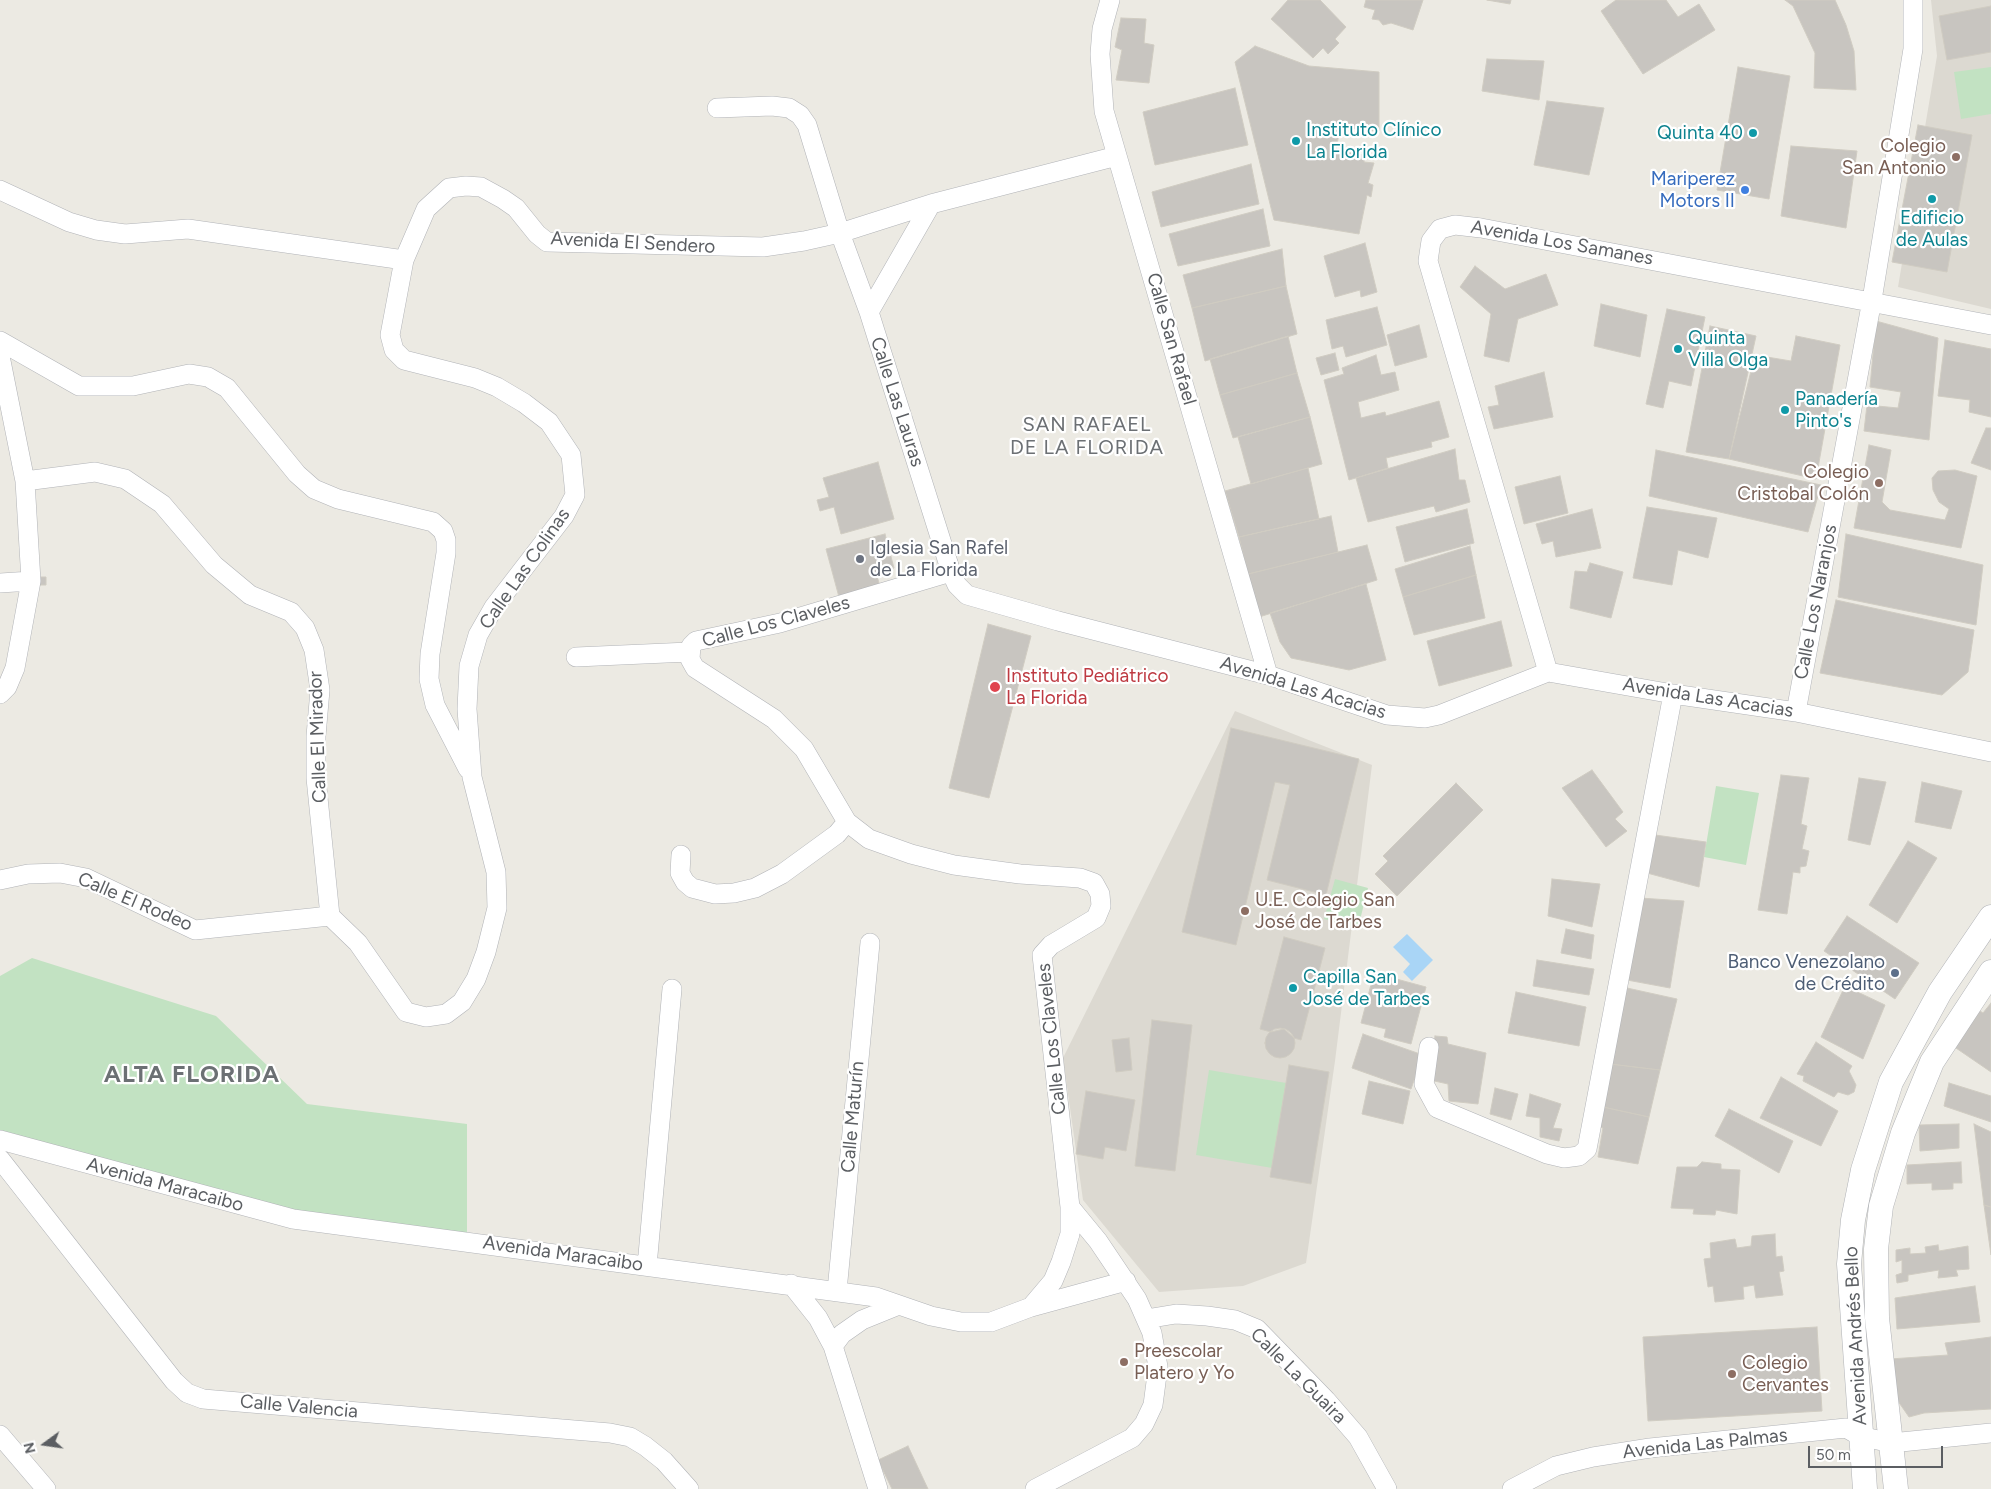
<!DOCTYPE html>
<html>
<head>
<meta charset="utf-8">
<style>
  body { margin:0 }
  #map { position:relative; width:1991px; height:1489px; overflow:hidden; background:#eceae3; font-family:Figtree,sans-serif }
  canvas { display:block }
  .north { position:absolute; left:20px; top:1419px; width:50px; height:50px; -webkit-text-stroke:4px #fff; paint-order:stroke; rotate:256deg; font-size:14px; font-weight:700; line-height:20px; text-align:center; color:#5b5e62 }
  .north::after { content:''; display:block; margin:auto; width:18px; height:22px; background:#5b5e62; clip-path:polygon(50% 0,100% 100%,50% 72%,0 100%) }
  .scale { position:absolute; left:1808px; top:1446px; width:135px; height:22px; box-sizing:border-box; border:2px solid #5b5e62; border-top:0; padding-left:6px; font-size:15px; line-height:18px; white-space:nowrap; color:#5b5e62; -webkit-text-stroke:4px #fff; paint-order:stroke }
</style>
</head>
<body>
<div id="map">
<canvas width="1991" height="1489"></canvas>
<div class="north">N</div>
<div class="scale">50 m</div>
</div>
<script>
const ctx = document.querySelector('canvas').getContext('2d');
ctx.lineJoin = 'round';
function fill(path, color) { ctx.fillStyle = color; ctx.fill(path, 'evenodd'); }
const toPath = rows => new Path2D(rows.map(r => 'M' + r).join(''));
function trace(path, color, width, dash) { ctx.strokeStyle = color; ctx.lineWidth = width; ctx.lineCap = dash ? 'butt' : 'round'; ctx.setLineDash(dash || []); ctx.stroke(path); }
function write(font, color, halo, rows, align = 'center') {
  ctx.font = font + ' Figtree,sans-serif'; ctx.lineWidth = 4.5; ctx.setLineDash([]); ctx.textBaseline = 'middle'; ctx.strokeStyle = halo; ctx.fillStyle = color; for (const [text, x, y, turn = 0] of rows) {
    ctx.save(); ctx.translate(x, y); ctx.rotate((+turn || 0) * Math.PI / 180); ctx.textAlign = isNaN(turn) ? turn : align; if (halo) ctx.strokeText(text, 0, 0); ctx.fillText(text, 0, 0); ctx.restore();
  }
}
fill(toPath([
  [1931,0,1991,0,1991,309,1898,287,1937,56],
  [1235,711,1372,765,1335,1061,1306,1263,1243,1286,1159,1292,1083,1200,1063,1058]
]), '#dcd9d1');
fill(toPath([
  [1991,67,1991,114,1961,119,1954,72],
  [1716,786,1759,793,1746,865,1704,857],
  [1335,879,1368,888,1358,928,1324,919],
  [32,958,216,1016,307,1104,467,1124,467,1236,292,1212,0,1130,0,976],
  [1209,1070,1298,1085,1284,1170,1196,1155]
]), '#c2e2c2');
fill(toPath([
  [1407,934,1433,960,1412,981,1403,972,1410,964,1393,947]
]), '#a9d5f6');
const building = toPath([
  [1288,0,1320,0,1346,27,1335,39,1339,43,1328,54,1323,48,1313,58,1271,19,1288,0],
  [1366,0,1423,0,1413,30,1391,23,1383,25,1379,20,1372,19,1375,10,1364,7,1366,0],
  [1487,0,1511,0,1510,4,1487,0],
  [1616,0,1666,0,1678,17,1699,4,1715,30,1643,74,1601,11,1616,0],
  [1785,0,1835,0,1846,25,1854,51,1856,90,1814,88,1815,53,1793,6,1785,0],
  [1991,6,1991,52,1947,60,1939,16,1991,6],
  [1121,18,1146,19,1144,43,1154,45,1149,83,1116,80,1122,50,1115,47,1121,18],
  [1255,46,1309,66,1379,72,1379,131,1340,127,1336,151,1365,155,1364,162,1374,163,1368,183,1373,185,1371,197,1367,195,1359,234,1274,220,1235,62,1255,46],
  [1487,59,1544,61,1539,100,1482,91,1487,59],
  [1738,67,1790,76,1769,199,1717,190,1738,67],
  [1235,88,1248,145,1155,165,1143,112,1235,88],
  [1547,101,1604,108,1589,175,1534,165,1547,101],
  [1918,125,1972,135,1947,272,1892,262,1918,125],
  [1791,146,1857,151,1846,228,1781,216,1791,146],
  [1251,164,1259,204,1161,227,1152,192,1251,164],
  [1263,209,1270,246,1178,266,1169,234,1263,209],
  [1365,243,1377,292,1361,297,1360,290,1335,297,1324,256,1365,243],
  [1282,249,1286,286,1192,308,1183,275,1282,249],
  [1475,266,1505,289,1546,274,1558,305,1518,319,1509,362,1484,356,1491,314,1460,287,1475,266],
  [1286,286,1297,334,1205,361,1192,308,1286,286],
  [1601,304,1647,315,1640,357,1594,346,1601,304],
  [1377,307,1387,345,1346,357,1343,346,1332,349,1326,320,1377,307],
  [1667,309,1705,317,1691,386,1669,381,1663,408,1646,404,1667,309],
  [1876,321,1938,338,1929,440,1864,431,1867,405,1898,408,1901,392,1870,387,1876,321],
  [1419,325,1427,357,1395,366,1387,335,1419,325],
  [1710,326,1756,336,1729,459,1686,452,1710,326],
  [1288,336,1297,373,1220,395,1210,359,1288,336],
  [1796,336,1840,345,1816,479,1729,459,1755,355,1791,361,1796,336],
  [1945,340,1991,349,1991,417,1969,412,1970,400,1938,396,1945,340],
  [1335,353,1339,370,1321,375,1316,358,1335,353],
  [1376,355,1381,375,1395,372,1399,390,1358,402,1361,418,1385,412,1386,416,1439,401,1449,437,1431,442,1432,447,1386,458,1388,468,1349,480,1324,380,1344,374,1342,368,1376,355],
  [1544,372,1553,417,1494,429,1488,407,1499,405,1495,386,1544,372],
  [1297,373,1310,417,1233,438,1220,395,1297,373],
  [1310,417,1322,464,1251,484,1238,437,1310,417],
  [1986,428,1991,428,1991,470,1971,463,1986,428],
  [1869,445,1891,450,1882,502,1890,510,1945,520,1949,509,1939,502,1933,490,1932,478,1938,471,1955,470,1977,476,1961,548,1854,528,1869,445],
  [1455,449,1459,480,1465,480,1470,502,1436,512,1434,506,1368,522,1356,478,1455,449],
  [1656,450,1821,485,1808,532,1649,496,1656,450],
  [878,462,894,519,841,534,834,507,820,511,817,500,829,497,823,478,878,462],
  [1308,468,1319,519,1239,537,1225,491,1308,468],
  [1560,476,1568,513,1524,524,1515,487,1560,476],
  [1647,507,1717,518,1708,558,1678,550,1672,585,1633,578,1647,507],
  [1467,509,1474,543,1405,562,1396,527,1467,509],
  [1592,509,1601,548,1556,557,1553,541,1542,544,1536,524,1592,509],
  [1331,516,1338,552,1248,574,1239,537,1331,516],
  [885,534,894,568,876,573,880,586,839,597,826,549,885,534],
  [1846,534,1983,565,1976,625,1838,597,1846,534],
  [1367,545,1377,580,1259,617,1248,574,1367,545],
  [1470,546,1476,575,1403,597,1395,569,1470,546],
  [1590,563,1623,572,1611,618,1570,608,1575,571,1587,572,1590,563],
  [1476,575,1485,618,1414,635,1403,597,1476,575],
  [39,577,46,577,46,585,39,585,39,577],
  [1366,584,1386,660,1349,670,1291,658,1280,642,1270,613,1366,584],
  [1836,600,1974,630,1968,672,1942,695,1820,673,1836,600],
  [1501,621,1512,666,1439,686,1427,641,1501,621],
  [988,624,1031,636,989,798,949,788,988,624],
  [1231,728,1359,759,1326,895,1267,880,1290,785,1275,782,1236,945,1182,932,1231,728],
  [1592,770,1623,812,1615,819,1627,831,1606,847,1562,788,1592,770],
  [1781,775,1809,778,1801,824,1807,826,1802,849,1809,851,1806,866,1800,867,1800,873,1793,872,1787,914,1758,910,1781,775],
  [1859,778,1886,782,1870,845,1848,840,1859,778],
  [1922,782,1962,791,1951,829,1915,822,1922,782],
  [1456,783,1483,810,1397,896,1375,874,1388,861,1383,856,1456,783],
  [1655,835,1706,842,1699,887,1647,873,1655,835],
  [1908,841,1937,858,1897,923,1869,905,1908,841],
  [1552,879,1600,884,1592,927,1548,916,1552,879],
  [1640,898,1684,901,1670,988,1627,980,1640,898],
  [1847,916,1919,963,1895,999,1824,951,1847,916],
  [1566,929,1594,935,1591,959,1561,953,1566,929],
  [1284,937,1325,948,1301,1040,1294,1038,1284,1029,1271,1032,1260,1029,1284,937],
  [1537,960,1594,969,1589,995,1533,986,1537,960],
  [1374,973,1426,987,1411,1044,1384,1037,1386,1029,1361,1023,1374,973],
  [1845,986,1885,1005,1863,1059,1821,1037,1845,986],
  [1627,988,1677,999,1660,1070,1610,1064,1627,988],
  [1516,992,1586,1007,1579,1046,1508,1033,1516,992],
  [1991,1003,1991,1072,1953,1046,1977,1009,1983,1013,1991,1003],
  [1152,1020,1192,1025,1175,1171,1135,1166,1152,1020],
  '1265 1043a15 15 0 1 1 30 0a15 15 0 1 1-30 0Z',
  [1363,1034,1423,1055,1411,1089,1352,1068,1363,1034],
  [1435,1036,1447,1037,1448,1044,1486,1053,1478,1104,1449,1101,1448,1084,1430,1080,1435,1036],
  [1129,1038,1132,1070,1116,1072,1112,1040,1129,1038],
  [1816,1042,1852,1066,1849,1071,1856,1085,1854,1092,1848,1095,1838,1092,1834,1097,1803,1081,1804,1076,1797,1074,1816,1042],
  [1610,1064,1660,1070,1649,1117,1603,1107,1610,1064],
  [1289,1065,1329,1072,1311,1184,1270,1177,1289,1065],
  [1781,1077,1838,1111,1821,1146,1760,1118,1781,1077],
  [1369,1081,1410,1091,1403,1124,1362,1114,1369,1081],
  [1949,1083,1991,1096,1991,1122,1944,1106,1949,1083],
  [1495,1088,1518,1094,1511,1120,1490,1114,1495,1088],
  [1086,1091,1135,1100,1126,1151,1105,1147,1103,1159,1076,1154,1086,1091],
  [1530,1094,1561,1104,1553,1128,1562,1129,1559,1141,1540,1137,1540,1118,1526,1116,1530,1094],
  [1603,1107,1649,1117,1638,1164,1598,1157,1603,1128,1599,1127,1603,1107],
  [1729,1109,1793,1141,1779,1173,1715,1136,1729,1109],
  [1959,1124,1959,1148,1920,1151,1919,1125,1959,1124],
  [1974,1124,1991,1132,1991,1207,1984,1205,1974,1124],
  [1702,1162,1721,1164,1721,1169,1740,1170,1737,1214,1716,1210,1715,1215,1693,1214,1694,1209,1671,1208,1677,1167,1697,1167,1702,1162],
  [1961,1162,1962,1183,1953,1183,1953,1189,1932,1190,1932,1183,1907,1184,1907,1165,1961,1162],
  [1984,1205,1991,1207,1991,1255,1984,1205],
  [1775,1234,1776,1257,1782,1256,1784,1271,1779,1272,1783,1295,1756,1298,1754,1285,1743,1287,1744,1299,1715,1302,1713,1286,1708,1287,1704,1259,1711,1258,1710,1243,1735,1239,1737,1248,1751,1246,1752,1236,1775,1234],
  [1938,1245,1939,1251,1968,1246,1969,1269,1956,1270,1958,1276,1938,1278,1939,1270,1908,1275,1908,1281,1897,1283,1896,1275,1902,1273,1902,1260,1896,1262,1896,1250,1910,1248,1910,1254,1926,1253,1925,1247,1938,1245],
  [1975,1286,1980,1322,1897,1329,1895,1298,1975,1286],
  [1817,1327,1822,1411,1648,1421,1643,1337,1817,1327],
  [1991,1337,1991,1409,1924,1413,1909,1417,1893,1394,1890,1359,1948,1355,1945,1343,1991,1337],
  [908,1446,928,1489,892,1489,878,1460,908,1446]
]);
fill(building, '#c8c5c0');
trace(building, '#d0ccc2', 1);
const minor = toPath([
  [1110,0,1102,29,1100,54,1104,111,1268,675],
  [717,108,772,106,789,108,800,115,807,125,840,233,869,312,951,572,957,585,967,595,1058,621,1268,675,1387,715,1425,718,1439,715,1548,672,1673,694,1796,712,1991,752],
  [0,190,69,222,96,230,125,234,188,229,404,260,426,209,449,188,466,186,481,187,503,199,516,208,537,234,547,242,763,247,804,241,840,233,931,204,1117,156],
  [869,312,931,204],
  [0,341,79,386,133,386,189,374,208,377,227,388,297,474,314,489,338,499,433,522,443,531,446,540,446,553,430,654,429,679,435,705,468,769],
  [0,356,25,481,31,581,15,668,7,687,0,694],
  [25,481,95,472,125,479,162,504,214,565,250,595,291,612,305,628,314,650,320,690,316,736,316,778,330,916],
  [951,572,780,623,696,641,691,646,690,659,695,668,774,719,804,749,847,822,869,839,911,854,954,865,1020,874,1080,878,1094,883,1100,894,1101,906,1096,918,1051,945,1042,955,1070,1207,1098,1241,1137,1299,1152,1333,1158,1367,1153,1405,1144,1424,1132,1438,1035,1489],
  [0,583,31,581],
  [576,657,689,652],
  [1548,672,1428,261,1431,241,1440,229,1455,225,1481,228,1991,325],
  [1796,712,1872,300,1913,49,1913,0],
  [681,855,680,873,685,882,692,888,715,894,734,893,755,888,782,874,837,834,847,822],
  [0,880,28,874,60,873,86,878,195,930,330,916],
  [330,916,358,943,406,1012,426,1017,446,1014,462,1002,476,979,486,952,497,908,496,872,472,777,467,709,469,666,478,635,494,607,564,516,575,495,571,455,549,422,524,403,497,387,475,378,404,360,394,350,390,335,404,260],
  [1429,1047,1424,1084,1437,1108,1547,1154,1564,1158,1579,1156,1587,1149,1673,694],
  [0,1140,293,1219,876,1297,931,1316,961,1322,991,1322,1031,1307,1126,1281],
  [0,1159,174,1381,187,1393,203,1399,610,1433,630,1437,645,1446,664,1461,689,1489],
  [647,1266,672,989],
  [791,1284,818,1318,833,1346,878,1489],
  [837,1291,870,943],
  [1031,1307,1053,1281,1061,1262,1070,1234,1070,1207],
  [1146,1319,1176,1314,1207,1316,1235,1320,1257,1329,1326,1400,1358,1437,1387,1489],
  [833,1346,842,1334,862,1320,899,1305],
  [0,1435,46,1489],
  [1512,1489,1556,1466,1593,1457,1650,1448,1846,1428,1860,1436,1891,1443,1991,1433]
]);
const tertiary = toPath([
  [1865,1489,1849,1264,1853,1220,1863,1170,1891,1082,1940,992,1991,917],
  [1896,1489,1877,1318,1876,1249,1881,1206,1903,1133,1932,1062,1991,972]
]);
trace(minor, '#b1b3b7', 20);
trace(tertiary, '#b1b3b7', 25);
trace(minor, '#fff', 19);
trace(tertiary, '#fff', 24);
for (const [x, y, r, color] of [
  [1753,133,5,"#0f9aa8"],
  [1296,141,5,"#0f9aa8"],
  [1956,157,5,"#8d6e63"],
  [1745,190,5,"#3f7fe0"],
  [1932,199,5,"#0f9aa8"],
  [1678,349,5,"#0f9aa8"],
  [1785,410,5,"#0f9aa8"],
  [1879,483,5,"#8d6e63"],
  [860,559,5,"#6b7280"],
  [995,687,6,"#e0444e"],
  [1245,911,5,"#8d6e63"],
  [1895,973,5,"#5c6f8a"],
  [1293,988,5,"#0f9aa8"],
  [1124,1362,5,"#8d6e63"],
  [1732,1374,5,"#8d6e63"]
]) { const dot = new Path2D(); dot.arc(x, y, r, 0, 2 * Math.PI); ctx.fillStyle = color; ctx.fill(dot); trace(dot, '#fff', 2); }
write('19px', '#0d838f', '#fff', [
  ["Instituto Clínico",1306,130],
  ["La Florida",1306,152],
  ["Quinta 40",1743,133,"right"],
  ["Edificio",1932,218,"center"],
  ["de Aulas",1932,240,"center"],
  ["Quinta",1688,338],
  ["Villa Olga",1688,360],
  ["Panadería",1795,399],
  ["Pinto's",1795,421],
  ["Capilla San",1303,977],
  ["José de Tarbes",1303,999]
], 'left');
write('19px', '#785e54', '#fff', [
  ["Colegio",1946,146,"right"],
  ["San Antonio",1946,168,"right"],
  ["Colegio",1869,472,"right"],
  ["Cristobal Colón",1869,494,"right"],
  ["U.E. Colegio San",1255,900],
  ["José de Tarbes",1255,922],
  ["Preescolar",1134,1351],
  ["Platero y Yo",1134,1373],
  ["Colegio",1742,1363],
  ["Cervantes",1742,1385]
], 'left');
write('19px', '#366cbe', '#fff', [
  ["Mariperez",1735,179],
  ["Motors II",1735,201]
], 'right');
write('19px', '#5b5e62', '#fff', [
  ["Avenida El Sendero",633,243,3],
  ["Avenida Los Samanes",1562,243,10],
  ["Calle San Rafael",1171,339,74],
  ["Calle Las Lauras",897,402,72],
  ["Calle Las Colinas",525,569,-55],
  ["Calle Los Naranjos",1816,602,-79],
  ["Calle Los Claveles",776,622,-15],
  ["Avenida Las Acacias",1303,688,17],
  ["Avenida Las Acacias",1708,698,9],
  ["Calle El Mirador",318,737,-92],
  ["Calle El Rodeo",135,902,23],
  ["Calle Los Claveles",1052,1039,-96],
  ["Calle Maturín",853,1117,-85],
  ["Avenida Maracaibo",165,1185,15],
  ["Avenida Maracaibo",563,1254,8],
  ["Avenida Andrés Bello",1856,1336,-93],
  ["Calle La Guaira",1298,1376,45],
  ["Calle Valencia",299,1407,5],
  ["Avenida Las Palmas",1705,1444,-6]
]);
write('19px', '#5b616d', '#fff', [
  ["Iglesia San Rafel",870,548],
  ["de La Florida",870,570]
], 'left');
write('19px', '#be3a42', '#fff', [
  ["Instituto Pediátrico",1006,676],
  ["La Florida",1006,698]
], 'left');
write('19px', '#4e5e75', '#fff', [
  ["Banco Venezolano",1885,962],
  ["de Crédito",1885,984]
], 'right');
ctx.letterSpacing = '1px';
write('20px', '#6c7074', '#fff', [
  ["SAN RAFAEL",1087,425],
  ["DE LA FLORIDA",1087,448]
]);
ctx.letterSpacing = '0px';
ctx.letterSpacing = '1px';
write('bold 24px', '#6c7074', '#fff', [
  ["ALTA FLORIDA",192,1075]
]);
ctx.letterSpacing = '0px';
</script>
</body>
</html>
